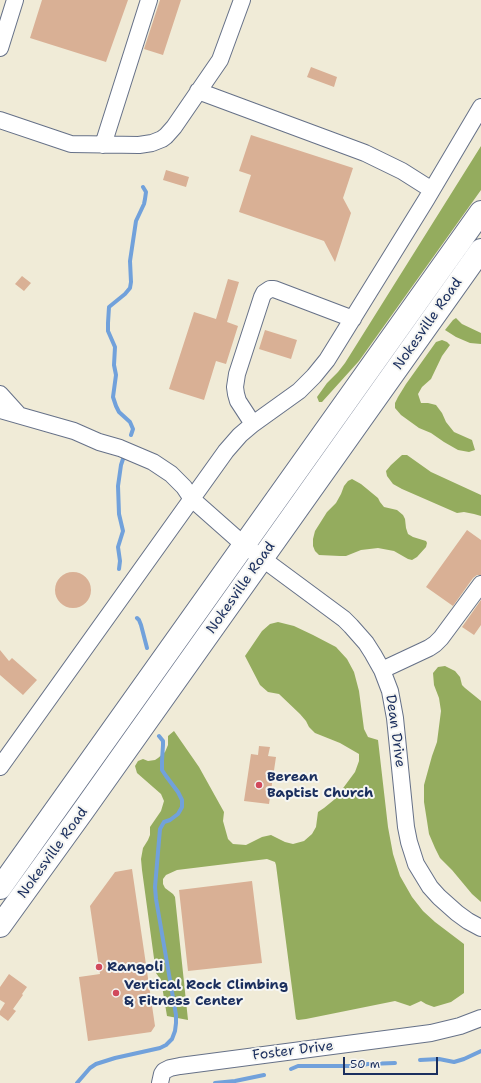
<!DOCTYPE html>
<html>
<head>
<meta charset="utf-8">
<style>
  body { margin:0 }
  #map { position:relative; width:481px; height:1083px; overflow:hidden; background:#f0ebd7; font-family:"Shantell Sans",sans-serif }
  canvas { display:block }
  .scale { position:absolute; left:343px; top:1057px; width:95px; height:18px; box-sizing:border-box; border:2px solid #1b2f5e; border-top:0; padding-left:5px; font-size:12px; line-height:14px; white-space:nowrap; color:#1b2f5e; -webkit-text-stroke:3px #f6f6f2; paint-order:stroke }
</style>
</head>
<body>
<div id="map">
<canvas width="481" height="1083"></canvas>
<div class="scale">50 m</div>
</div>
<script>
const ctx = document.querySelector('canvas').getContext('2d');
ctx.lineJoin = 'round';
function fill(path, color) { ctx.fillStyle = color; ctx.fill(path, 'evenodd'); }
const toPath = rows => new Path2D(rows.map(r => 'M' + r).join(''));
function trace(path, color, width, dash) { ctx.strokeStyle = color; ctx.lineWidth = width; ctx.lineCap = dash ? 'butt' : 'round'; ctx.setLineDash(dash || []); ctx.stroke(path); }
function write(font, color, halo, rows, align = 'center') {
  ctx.font = font + ' "Shantell Sans",sans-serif'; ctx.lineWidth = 4; ctx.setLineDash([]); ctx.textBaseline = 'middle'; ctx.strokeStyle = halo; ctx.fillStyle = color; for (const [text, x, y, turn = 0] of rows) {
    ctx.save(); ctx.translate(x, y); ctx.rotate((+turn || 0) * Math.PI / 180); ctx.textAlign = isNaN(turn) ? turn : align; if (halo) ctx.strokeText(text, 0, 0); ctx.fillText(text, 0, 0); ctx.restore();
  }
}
fill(toPath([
  [481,146,481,190,359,361,322,402,319,402,317,397,327,383,338,372,345,363],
  [456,318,462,324,481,333,481,344,470,343,456,337,445,330,453,320],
  [442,340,447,342,450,345,442,356,431,379,422,387,418,394,421,403,428,403,436,405,442,413,446,422,454,432,472,440,475,450,469,452,458,450,444,442,431,433,419,428,401,415,395,408,395,403,398,397,406,384,436,342],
  [402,455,407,455,431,472,481,495,481,516,474,514,464,512,457,513,402,489,393,484,387,476,386,471,391,465],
  [352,479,361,484,378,498,380,502,384,507,397,510,403,515,405,519,406,528,408,534,413,537,426,541,427,543,426,547,417,557,412,560,408,559,394,551,378,548,361,550,346,556,340,556,319,555,315,551,313,546,313,539,315,531,327,512,336,503,341,494,344,486,348,481],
  [278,622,294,626,313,635,336,647,347,659,354,672,359,691,364,729,368,737,378,740,388,827,393,854,400,876,412,897,423,911,435,922,464,944,464,993,451,1002,434,1007,426,1004,421,1001,410,1006,395,1001,306,1019,298,1020,296,1019,276,865,275,862,267,859,177,870,166,875,163,879,163,884,165,888,173,894,175,897,188,1020,167,1016,161,980,156,973,142,870,141,859,143,848,148,840,150,835,150,827,161,811,164,801,161,794,137,773,135,766,138,761,143,759,148,761,155,760,158,758,165,752,168,745,168,736,174,731,199,767,224,812,223,821,228,839,233,844,246,845,262,837,271,835,285,842,293,844,304,841,312,834,316,827,318,812,324,808,335,799,355,772,359,761,359,754,340,743,315,733,309,727,306,721,300,714,279,694,268,692,260,685,245,656,262,631,270,624],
  [445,666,455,671,460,677,462,685,465,688,481,701,481,902,472,894,452,870,440,858,435,848,429,834,427,821,424,802,424,785,432,756,437,742,441,711,439,698,434,685,433,673,438,667]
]), '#94ac5e');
trace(toPath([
  [131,435,133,429,130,422,119,412,116,406,113,397,116,375,114,365,115,347,108,331,108,323,109,307,125,294,130,288,131,282,130,261,136,221,144,204,145,199,146,192,143,187],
  [119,569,120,561,118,547,123,531,119,514,118,486,121,465,123,459],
  [137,618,139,620,141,625,147,648],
  [420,1060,439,1059,454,1062,464,1059,481,1051],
  [291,1069,298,1066,356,1066,368,1064,395,1063],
  [77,1083,90,1068,96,1064,115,1058,160,1048,166,1045,172,1039,175,1031,176,1023,176,1015,156,899,155,887,160,829,164,822,170,820,178,814,182,807,182,800,178,792,166,776,162,770,162,761,163,745,163,741,159,736],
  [215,1083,235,1081,264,1075]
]), '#71a1db', 4);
fill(toPath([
  [42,0,128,0,106,62,30,38],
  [160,0,181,0,163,55,144,49],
  [311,67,337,77,334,87,307,77],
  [251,135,353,168,343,198,351,213,335,262,324,241,239,212,251,175,239,171],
  [166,170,189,177,186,187,163,180],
  [22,276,31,283,24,291,15,284],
  [228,279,239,282,227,322,238,326,226,364,216,361,204,400,169,389,194,312,216,319],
  [265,330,297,340,291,359,259,349],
  [467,530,481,540,481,575,477,575,473,578,453,606,426,587],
  '55 590a18 18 0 1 1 36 0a18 18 0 1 1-36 0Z',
  [481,600,481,625,474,635,462,627],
  [0,650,9,661,12,658,37,680,23,695,0,675],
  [259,746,270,747,268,756,276,757,269,804,244,801,251,754,258,755],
  [132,869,155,1026,151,1032,88,1041,79,977,100,974,90,906,115,872],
  [252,881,262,963,188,971,179,890],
  [9,974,27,987,22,994,23,995,13,1009,16,1011,8,1021,0,1015,0,1011,5,1003,0,1000,0,987]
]), '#d9b095');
const minor = toPath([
  [0,48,15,0],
  [198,91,365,153,402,171,432,190],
  [0,120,71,144,139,145,152,143,162,139,166,136,174,127,220,60,242,0],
  [103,145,149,0],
  [0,394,19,415],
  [0,410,74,431,99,442,120,448,153,462,171,474,184,487,192,499,244,545,344,619,351,626,366,643,373,654,382,670,390,691,395,718,406,827,409,842,416,864,430,887,439,897,457,913,468,921,481,928],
  [253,424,238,401,236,394,235,387,237,374,262,297,264,293,270,289,274,289,353,319],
  [382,670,429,648,435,644,441,638,481,584],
  [0,767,226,451,240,435,253,424,299,391,314,376,327,360,426,200,481,107],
  [160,1083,162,1074,164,1071,170,1068,180,1066,431,1033,460,1026,481,1018]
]);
const highway = toPath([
  [0,888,481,212],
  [0,926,83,811,481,250]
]);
trace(minor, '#667188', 18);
trace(highway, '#667188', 24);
trace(minor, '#fff', 16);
trace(highway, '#fff', 22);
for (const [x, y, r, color] of [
  [259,785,4,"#d1495b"],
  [99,967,4,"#d1495b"],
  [116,993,4,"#d1495b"]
]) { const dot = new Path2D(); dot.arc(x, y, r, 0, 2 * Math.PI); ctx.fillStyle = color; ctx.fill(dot); trace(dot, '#f6f6f2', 1.5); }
write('14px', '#1b2f5e', '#f6f6f2', [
  ["Nokesville Road",428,324,-55],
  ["Nokesville Road",241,588,-55],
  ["Dean Drive",395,731,82],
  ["Nokesville Road",53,853,-54],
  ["Foster Drive",293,1051,-7]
]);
write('bold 14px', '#1b2f5e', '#f6f6f2', [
  ["Berean",267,777],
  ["Baptist Church",267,793],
  ["Rangoli",107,967],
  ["Vertical Rock Climbing",124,985],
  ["& Fitness Center",124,1001]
], 'left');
</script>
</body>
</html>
